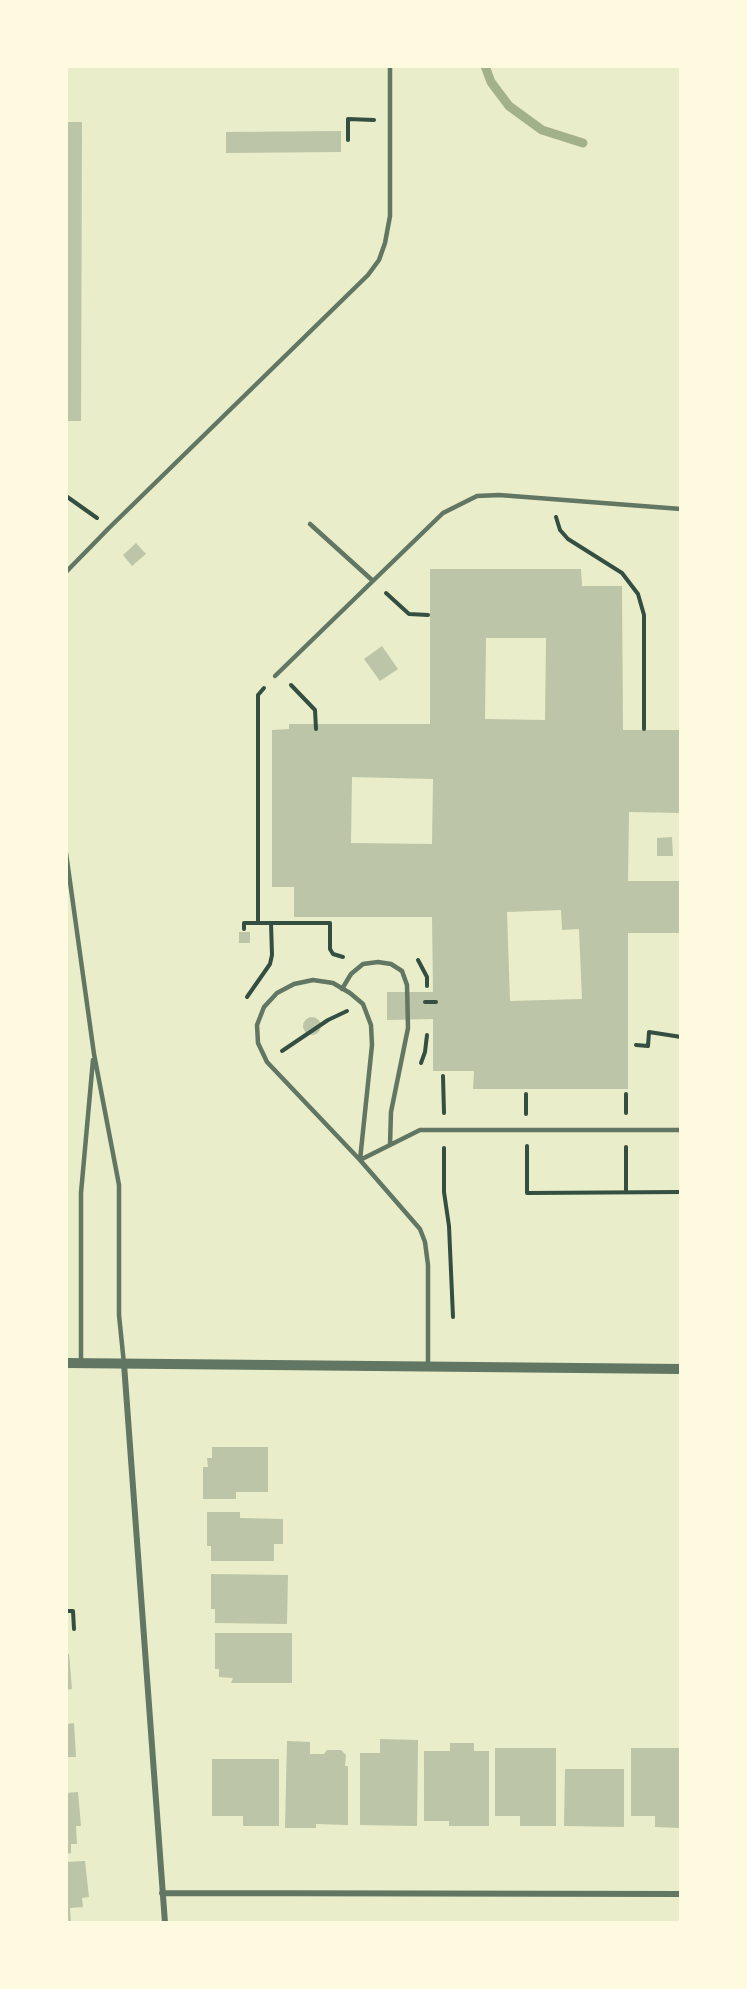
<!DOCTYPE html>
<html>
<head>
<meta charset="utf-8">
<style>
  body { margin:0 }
  #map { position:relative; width:747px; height:1989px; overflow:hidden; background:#e9edc9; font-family:Cabin,sans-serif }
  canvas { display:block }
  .frame { position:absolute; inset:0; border:68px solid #fefae0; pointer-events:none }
</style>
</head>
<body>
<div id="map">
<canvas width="747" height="1989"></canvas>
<div class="frame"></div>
</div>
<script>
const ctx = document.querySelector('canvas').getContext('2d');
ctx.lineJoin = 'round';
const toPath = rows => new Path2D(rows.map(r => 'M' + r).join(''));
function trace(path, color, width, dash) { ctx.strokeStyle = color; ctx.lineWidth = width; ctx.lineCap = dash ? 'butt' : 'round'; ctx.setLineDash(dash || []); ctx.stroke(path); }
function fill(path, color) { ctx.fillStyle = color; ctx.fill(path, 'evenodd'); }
trace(toPath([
  [485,66,491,82,509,106,542,130,583,143]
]), '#a3b18a', 9);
fill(toPath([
  [66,122,82,122,81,421,66,421],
  [341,131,341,152,226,153,226,132],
  [136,543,146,554,132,566,123,555],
  [430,569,581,569,582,586,622,586,623,730,681,730,681,813,629,812,628,881,681,881,681,933,628,933,628,1089,473,1089,474,1071,433,1071,433,1019,387,1020,387,992,433,992,432,917,294,917,294,887,272,887,272,730,289,729,289,724,430,724],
  [486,638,546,638,545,720,485,719],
  [352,777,433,779,432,844,351,843],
  [561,910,562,930,579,929,582,999,510,1001,507,912],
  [382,646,398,669,380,681,364,659],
  [672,837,673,856,657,856,657,838],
  [239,932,250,932,250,943,239,943],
  '303 1026a9 9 0 1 1 18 0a9 9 0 1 1-18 0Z',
  [212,1447,268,1447,268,1492,236,1492,236,1499,203,1499,203,1467,208,1467,207,1458,212,1458],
  [207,1512,240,1512,240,1518,283,1519,283,1544,274,1544,274,1561,211,1561,211,1546,207,1546],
  [211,1574,288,1575,287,1624,215,1623,215,1609,211,1609],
  [215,1633,292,1633,292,1683,231,1683,233,1678,219,1677,219,1669,215,1669],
  [66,1654,69,1654,72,1689,66,1690],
  [74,1723,76,1757,66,1757,66,1724],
  [380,1739,418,1740,417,1826,360,1825,360,1753,380,1753],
  [287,1741,310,1742,310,1754,324,1754,327,1750,341,1750,346,1755,345,1766,348,1766,348,1825,316,1824,316,1828,285,1828],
  [450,1743,474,1743,474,1751,489,1751,489,1826,449,1826,449,1821,424,1821,424,1751,450,1751],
  [495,1748,556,1748,556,1826,520,1826,520,1816,495,1816],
  [631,1748,681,1748,681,1828,655,1827,655,1816,631,1816],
  [212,1759,279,1759,279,1826,243,1826,243,1816,212,1816],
  [565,1769,624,1769,624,1827,564,1826],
  [78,1792,81,1826,76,1826,77,1844,71,1844,71,1853,66,1854,66,1793],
  [85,1861,89,1897,82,1898,83,1907,70,1908,71,1923,66,1923,66,1862]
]), '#bcc5a7');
trace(toPath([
  [348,140,348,119,374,120],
  [66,496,97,518],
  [556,517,560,530,568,539,622,573,638,594,644,615,644,729],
  [386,593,409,614,428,615],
  [291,685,315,710,316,729],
  [271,923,330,923,330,949,333,954,343,957],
  [244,929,244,923,258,923],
  [418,960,427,977,427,986],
  [247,997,270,964,272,955,271,923,258,923,258,695,264,688],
  [425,1002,436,1002],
  [636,1045,648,1046,649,1032,681,1037],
  [282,1051,328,1020,347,1011],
  [421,1063,425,1052,427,1035],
  [443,1076,444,1113],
  [526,1094,526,1114],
  [626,1113,626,1094],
  [527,1146,527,1193,681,1192],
  [626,1147,626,1192],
  [444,1148,444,1192,449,1226,453,1317],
  [66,1611,73,1611,74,1629]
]), '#344e41', 4);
trace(toPath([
  [310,524,372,580],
  [66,572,109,528,368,275,379,260,385,243,390,216,390,66],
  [275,676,443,513,477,496,499,495,681,509],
  [66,853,94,1054,119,1185,119,1315,124,1364],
  [342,989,351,974,363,964,378,962,391,964,402,971,407,985,408,1028,391,1112,390,1145],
  [81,1363,81,1193,93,1060],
  [428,1365,428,1265,425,1242,420,1229,360,1160,372,1045,371,1025,363,1004,350,993,333,983,313,980,294,984,277,993,264,1007,257,1025,258,1043,267,1062,360,1160,420,1130,681,1130]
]), '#617663', 4.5);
trace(toPath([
  [124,1364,165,1923],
  [162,1893,681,1894]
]), '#617663', 6);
trace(toPath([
  [66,1363,681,1369]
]), '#617663', 10);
</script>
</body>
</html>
